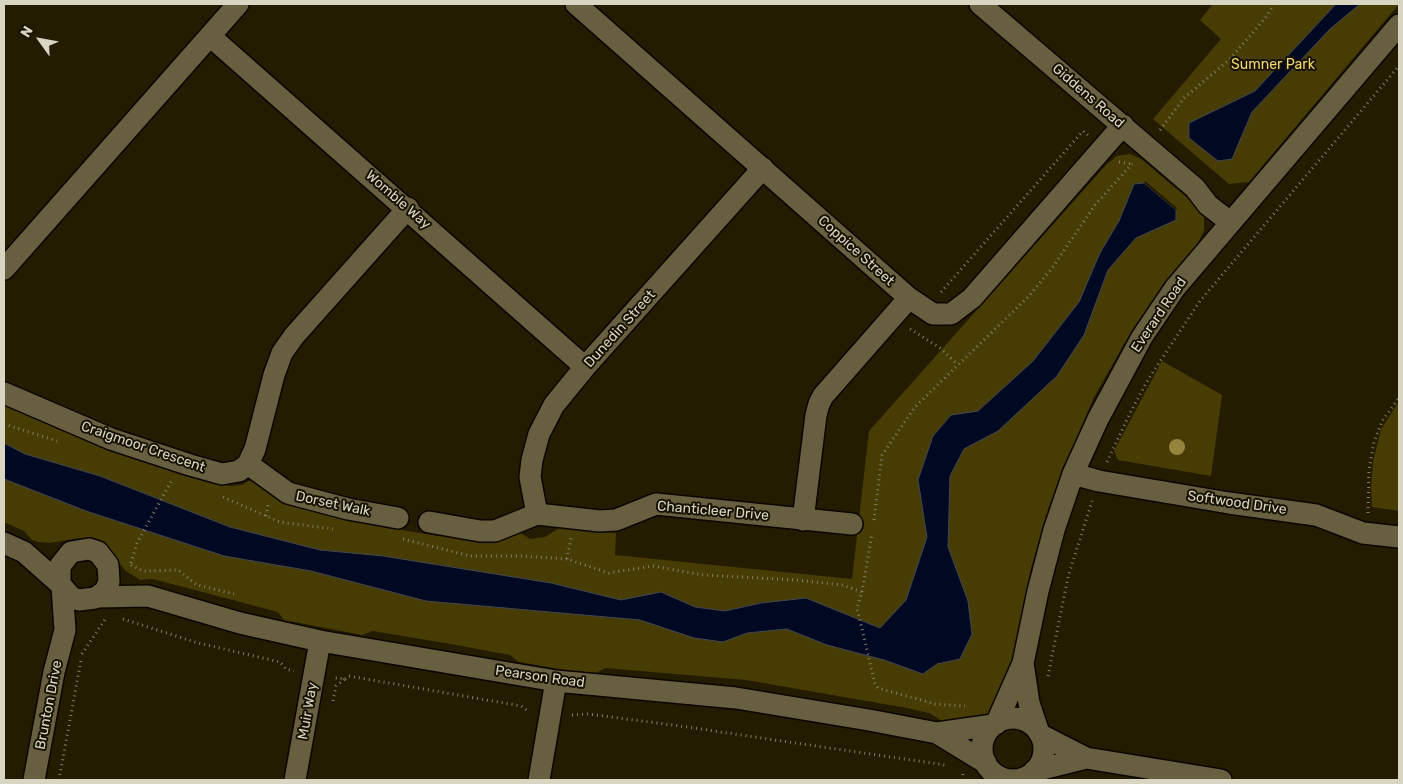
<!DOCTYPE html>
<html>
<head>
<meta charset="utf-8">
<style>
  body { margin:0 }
  #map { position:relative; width:1403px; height:784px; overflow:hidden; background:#231c00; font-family:Rubik,sans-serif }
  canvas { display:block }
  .frame { position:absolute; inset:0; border:5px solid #d9d5c3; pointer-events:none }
  .north { position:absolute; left:15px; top:15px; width:50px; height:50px; -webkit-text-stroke:4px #181300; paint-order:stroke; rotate:302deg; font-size:14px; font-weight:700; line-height:20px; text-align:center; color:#d9d5c3 }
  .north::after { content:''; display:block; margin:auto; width:18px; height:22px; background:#d9d5c3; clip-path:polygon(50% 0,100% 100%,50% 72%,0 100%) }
</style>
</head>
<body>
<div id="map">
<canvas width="1403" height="784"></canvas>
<div class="frame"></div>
<div class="north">N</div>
</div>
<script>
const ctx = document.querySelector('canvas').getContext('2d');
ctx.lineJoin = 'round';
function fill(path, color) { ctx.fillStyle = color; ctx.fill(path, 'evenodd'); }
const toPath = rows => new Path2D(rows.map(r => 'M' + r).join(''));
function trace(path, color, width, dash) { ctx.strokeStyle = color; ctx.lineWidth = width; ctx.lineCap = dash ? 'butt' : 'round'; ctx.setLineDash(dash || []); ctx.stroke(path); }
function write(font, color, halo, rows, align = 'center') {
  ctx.font = font + ' Rubik,sans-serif'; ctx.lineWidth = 4; ctx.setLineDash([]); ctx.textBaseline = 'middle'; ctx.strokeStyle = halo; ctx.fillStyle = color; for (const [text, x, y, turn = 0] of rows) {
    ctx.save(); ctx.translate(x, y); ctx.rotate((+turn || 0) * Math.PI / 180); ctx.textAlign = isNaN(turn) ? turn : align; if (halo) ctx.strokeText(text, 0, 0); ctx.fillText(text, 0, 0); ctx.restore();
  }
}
fill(toPath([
  [1213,4,1399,4,1249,182,1229,184,1153,119,1221,39,1200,20],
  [1130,154,1141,159,1196,205,1204,217,1204,230,1198,243,1162,289,1124,344,1093,399,1048,509,1031,568,1010,670,996,708,986,717,944,722,929,713,907,708,746,680,605,668,596,673,571,671,519,662,510,655,445,643,373,631,362,635,284,620,278,612,153,579,140,580,126,571,103,544,91,539,79,538,50,543,39,542,32,540,24,531,4,522,4,403,192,476,230,486,242,485,254,478,373,525,438,536,440,531,516,530,530,539,545,537,559,528,616,533,615,555,852,579,869,431,1106,165,1117,156],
  [1162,361,1222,395,1211,476,1118,460,1114,451],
  [1398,403,1399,404,1399,511,1372,507,1371,487,1373,462,1381,429]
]), '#473c04');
const water = toPath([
  [1336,4,1360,4,1330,29,1252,112,1232,159,1218,161,1189,138,1189,123,1255,91,1336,4],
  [1144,183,1176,210,1176,220,1136,238,1108,270,1084,335,1057,376,998,431,964,449,950,476,948,547,968,601,972,634,960,659,937,664,923,674,884,660,827,645,787,629,747,633,723,642,694,638,640,620,426,601,311,571,224,556,86,511,4,479,4,443,25,454,100,476,230,527,320,550,383,556,551,583,621,600,661,592,695,607,725,611,761,603,806,598,880,628,906,600,927,537,918,480,933,436,951,415,978,411,1033,361,1079,302,1100,253,1119,221,1134,184,1144,183]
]);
fill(water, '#000921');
trace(water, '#414652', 1);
fill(toPath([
  [1145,181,1177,208,1176,210,1144,183]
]), '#231c00');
const minor = toPath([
  [576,4,909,298,933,314,951,314,972,298,1123,125],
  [980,4,1195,188,1208,205,1230,222],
  [210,36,585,367],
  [4,269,238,4],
  [4,393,111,439,190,465,222,474,239,471,248,464,255,449,274,375,282,353,294,336,408,208],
  [248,464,288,493,348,509,398,518],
  [1073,474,1099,481,1229,503,1316,515,1363,533,1399,537],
  [537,514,530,477,532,460,539,434,554,405,585,367,763,168],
  [803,520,816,415,819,404,823,396,909,298],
  [429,522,480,531,495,531,537,514,600,521,616,520,656,504,852,524],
  [4,543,24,552,60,584,71,597,79,600,95,598,105,591,109,582,108,565,98,552,89,549,71,552,60,566,60,584],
  [97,597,148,596,240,623,320,641,556,681,736,698,869,720,937,733,986,763],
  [1023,663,1029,703,1039,733],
  '982 749a31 31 0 1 1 62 0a31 31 0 1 1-62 0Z',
  [996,724,1023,663,1038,591,1054,530,1073,474,1098,419,1142,337,1175,288,1399,25],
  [937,733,993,725],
  [1041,735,1086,758,1221,780],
  [1034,771,1086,758],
  [34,780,54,672,65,630,62,586],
  [295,780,320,641],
  [539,780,556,681]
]);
trace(minor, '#0c0600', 24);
trace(toPath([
  [1160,130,1184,98,1230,59,1266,17,1274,4],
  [1119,162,1132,164],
  [941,292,1083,131,1088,135],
  [910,329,940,348,957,364],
  [4,424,57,441],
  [1107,462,1130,413,1149,378,1200,301,1399,66],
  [223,497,280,522,333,529],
  [1368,513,1369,470,1374,442,1382,421,1399,398],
  [266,516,268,505],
  [874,520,882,455,915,407,1029,296,1052,268,1095,205,1132,164],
  [403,539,470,556,520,556,567,559,609,573,653,566,703,575,797,580,842,585,862,592,857,608,875,684,878,688,935,704,965,706],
  [567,559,571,538],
  [131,563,137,543,172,480],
  [131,565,143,571,178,570,197,585,234,594],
  [862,592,872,534],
  [123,619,198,643,280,662,286,669,294,671],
  [82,654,106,618],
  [1048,676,1068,577,1092,501],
  [345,679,349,676,521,706,529,712],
  [333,701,336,686,345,679,335,678],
  [572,715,588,714,680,726,945,765],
  [59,780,81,660],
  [962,780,963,773]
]), '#837e67', 3, [1, 4]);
trace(minor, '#675f3f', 21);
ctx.fillStyle = '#95843d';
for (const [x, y] of [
  [1177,447]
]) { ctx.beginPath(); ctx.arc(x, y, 8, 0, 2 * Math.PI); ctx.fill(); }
write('14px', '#f2d96f', '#181300', [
  ["Sumner Park",1273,65]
]);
write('14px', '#d9d5c3', '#181300', [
  ["Giddens Road",1088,96,41],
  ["Womble Way",398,200,41],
  ["Coppice Street",856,251,42],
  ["Everard Road",1159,315,-56],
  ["Dunedin Street",620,329,-48],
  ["Craigmoor Crescent",143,447,19],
  ["Softwood Drive",1237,503,8],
  ["Dorset Walk",333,504,12],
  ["Chanticleer Drive",713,511,5],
  ["Pearson Road",540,677,8],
  ["Brunton Drive",49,705,-79],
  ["Muir Way",308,711,-80]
]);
</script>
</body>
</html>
